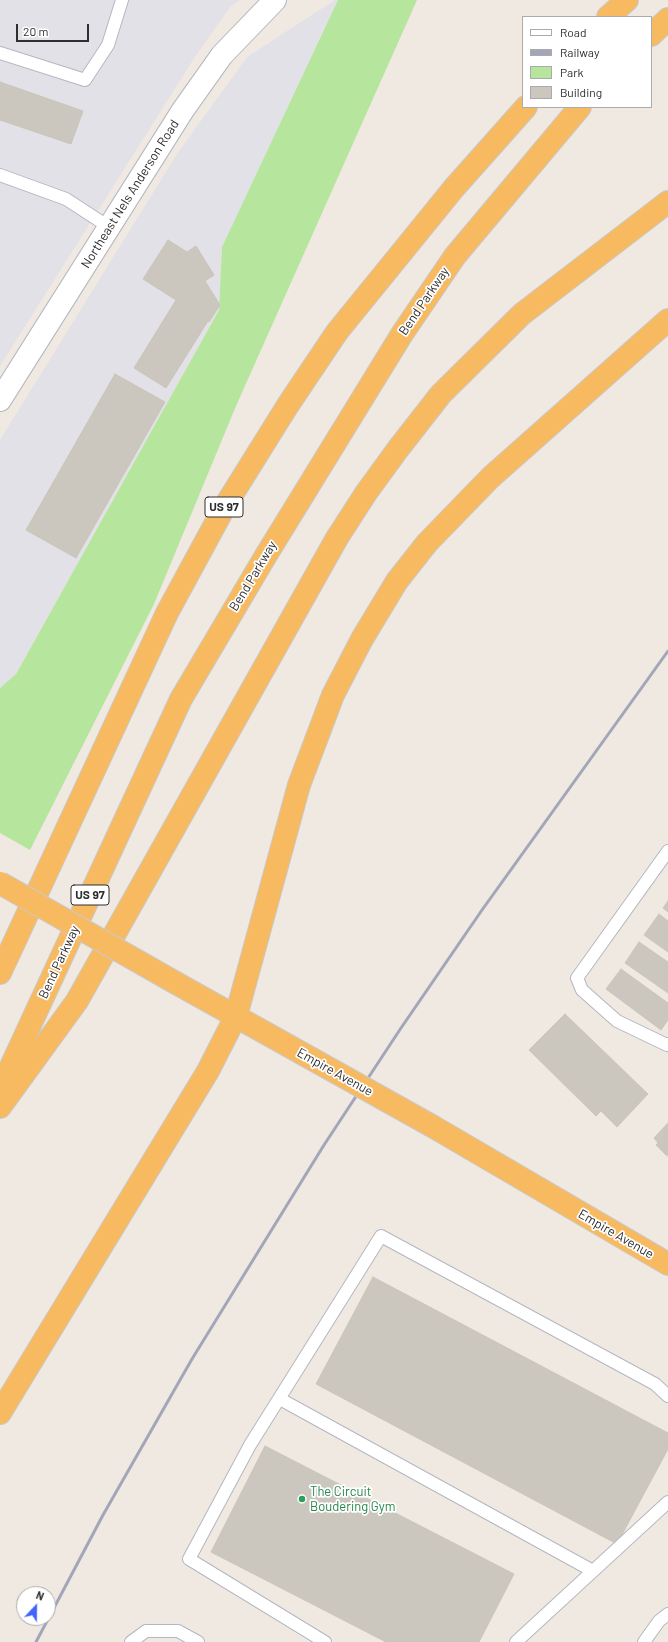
<!DOCTYPE html>
<html>
<head>
<meta charset="utf-8">
<style>
  body { margin:0 }
  #map { position:relative; width:668px; height:1642px; overflow:hidden; background:#efe9e1; font-family:Barlow,sans-serif }
  canvas { display:block }
  .legend { position:absolute; left:522px; top:16px; width:130px; height:92px; box-sizing:border-box; background:#fff; border:1px solid #ababab; margin:0; padding:5px 7px; list-style:none; font-size:12px; color:#2e2e2e }
  .legend li { display:flex; align-items:center; gap:8px; height:20px }
  .legend b { width:20px; border:1px solid #ababab }
  .north { position:absolute; left:16px; top:1586px; width:40px; height:40px; box-sizing:border-box; background:#fff; border:1px solid #ababab; border-radius:50%; rotate:22deg; font-size:11px; font-weight:700; line-height:16px; text-align:center; color:#2e2e2e }
  .north::after { content:''; display:block; margin:auto; width:14px; height:18px; background:#4264fb; clip-path:polygon(50% 0,100% 100%,50% 72%,0 100%) }
  .scale { position:absolute; left:16px; top:24px; width:73px; height:18px; box-sizing:border-box; border:2px solid #2e2e2e; border-top:0; padding-left:5px; font-size:12px; line-height:14px; white-space:nowrap; color:#2e2e2e; -webkit-text-stroke:3px #fff; paint-order:stroke }
</style>
</head>
<body>
<div id="map">
<canvas width="668" height="1642"></canvas>
<ul class="legend">
<li><b style="height:5px;background:#fff"></b>Road</li>
<li><b style="height:5px;background:#a3a6b8"></b>Railway</li>
<li><b style="height:11px;background:#b6e59e"></b>Park</li>
<li><b style="height:11px;background:#cbc7bf"></b>Building</li>
</ul>
<div class="north">N</div>
<div class="scale">20 m</div>
</div>
<script>
const ctx = document.querySelector('canvas').getContext('2d');
ctx.lineJoin = 'round';
function fill(path, color) { ctx.fillStyle = color; ctx.fill(path, 'evenodd'); }
const toPath = rows => new Path2D(rows.map(r => 'M' + r).join(''));
function trace(path, color, width, dash) { ctx.strokeStyle = color; ctx.lineWidth = width; ctx.lineCap = dash ? 'butt' : 'round'; ctx.setLineDash(dash || []); ctx.stroke(path); }
function write(font, color, halo, rows, align = 'center') {
  ctx.font = font + ' Barlow,sans-serif'; ctx.lineWidth = 3.5; ctx.setLineDash([]); ctx.textBaseline = 'middle'; ctx.strokeStyle = halo; ctx.fillStyle = color; for (const [text, x, y, turn = 0] of rows) {
    ctx.save(); ctx.translate(x, y); ctx.rotate((+turn || 0) * Math.PI / 180); ctx.textAlign = isNaN(turn) ? turn : align; if (halo) ctx.strokeText(text, 0, 0); ctx.fillText(text, 0, 0); ctx.restore();
  }
}
fill(toPath([
  [0,0,240,0,230,7,193,60,0,366],
  [335,0,338,0,222,247,219,310,16,674,0,688,0,440,177,154,247,57]
]), '#e3e1e8');
fill(toPath([
  [338,0,417,0,236,406,154,604,30,850,0,833,0,688,16,674,219,310,222,247]
]), '#b6e59e');
const building = toPath([
  [0,82,83,111,71,144,0,120,0,82],
  [168,240,187,252,196,246,214,275,205,281,220,305,209,322,208,321,166,388,134,368,176,300,143,279,168,240],
  [115,374,165,402,76,558,26,530,115,374],
  [668,901,668,912,663,908,668,901],
  [659,914,668,921,668,952,644,935,659,914],
  [639,942,668,962,668,993,625,963,639,942],
  [621,969,668,1003,668,1020,661,1030,606,989,621,969],
  [565,1014,648,1094,617,1127,601,1111,596,1116,529,1050,565,1014],
  [668,1123,668,1154,667,1156,656,1145,658,1143,654,1138,668,1123],
  [373,1277,668,1433,668,1449,617,1544,316,1384,373,1277],
  [265,1446,514,1574,479,1642,386,1642,211,1552,265,1446]
]);
fill(building, '#cbc7bf');
trace(building, '#cbc5ba', 1);
const service = toPath([
  [0,53,85,80,108,45,122,0],
  [0,175,66,199,109,227],
  [668,851,577,978,582,990,617,1021,667,1045,668,1044],
  [280,1399,593,1571],
  [131,1642,146,1631,178,1631,198,1642],
  [325,1642,189,1559,250,1445,381,1236,655,1384,668,1396],
  [516,1642,668,1502],
  [644,1642,659,1621,668,1614]
]);
const minor = toPath([
  [0,400,183,110,222,55,275,0]
]);
const trunk = toPath([
  [608,17,627,0],
  [651,35,668,19],
  [0,973,167,613,225,506,288,405,337,332,454,188,526,107],
  [176,983,287,1045],
  [0,1090,181,699,265,557,402,334,455,256,580,107],
  [0,1107,77,1001,337,538,366,493,398,449,441,394,522,314,668,202],
  [432,1126,668,1264],
  [0,1413,208,1071,236,1016,299,785,333,695,362,639,397,581,427,543,490,478,668,320]
]);
trace(service, '#b4b7c1', 14);
trace(minor, '#b4b7c1', 24);
trace(trunk, '#c9c9c9', 24);
trace(service, '#fff', 12);
trace(minor, '#fff', 22);
trace(trunk, '#f8ba60', 22);
trace(toPath([
  [36,1642,103,1515,192,1359,324,1145,401,1028,482,910,668,651]
]), '#a3a6b8', 3);
const trunkBridge = toPath([
  [0,883,176,983],
  [287,1045,432,1126]
]);
trace(trunkBridge, '#c9c9c9', 24, []);
trace(trunkBridge, '#f8ba60', 22);
for (const [x, y, r, color] of [
  [302,1499,4,"#2e9e5b"]
]) { const dot = new Path2D(); dot.arc(x, y, r, 0, 2 * Math.PI); ctx.fillStyle = color; ctx.fill(dot); trace(dot, '#fff', 1.5); }
for (const [x, y, w] of [
  [224,507,38],
  [90,895,38]
]) { const box = new Path2D(); box.roundRect(x - w / 2, y - 10, w, 20, 3); ctx.fillStyle = '#fff'; ctx.fill(box); trace(box, '#2e2e2e', 1); }
write('bold 12px', '#2e2e2e', null, [
  ["US 97",224,507],
  ["US 97",90,895]
]);
write('13px', '#2e2e2e', '#fff', [
  ["Northeast Nels Anderson Road",130,194,-58],
  ["Bend Parkway",424,301,-56],
  ["Bend Parkway",253,576,-59],
  ["Bend Parkway",59,962,-65],
  ["Empire Avenue",335,1072,29],
  ["Empire Avenue",616,1234,30]
]);
write('13px', '#27864d', '#fff', [
  ["The Circuit",310,1492],
  ["Boudering Gym",310,1507]
], 'left');
</script>
</body>
</html>
